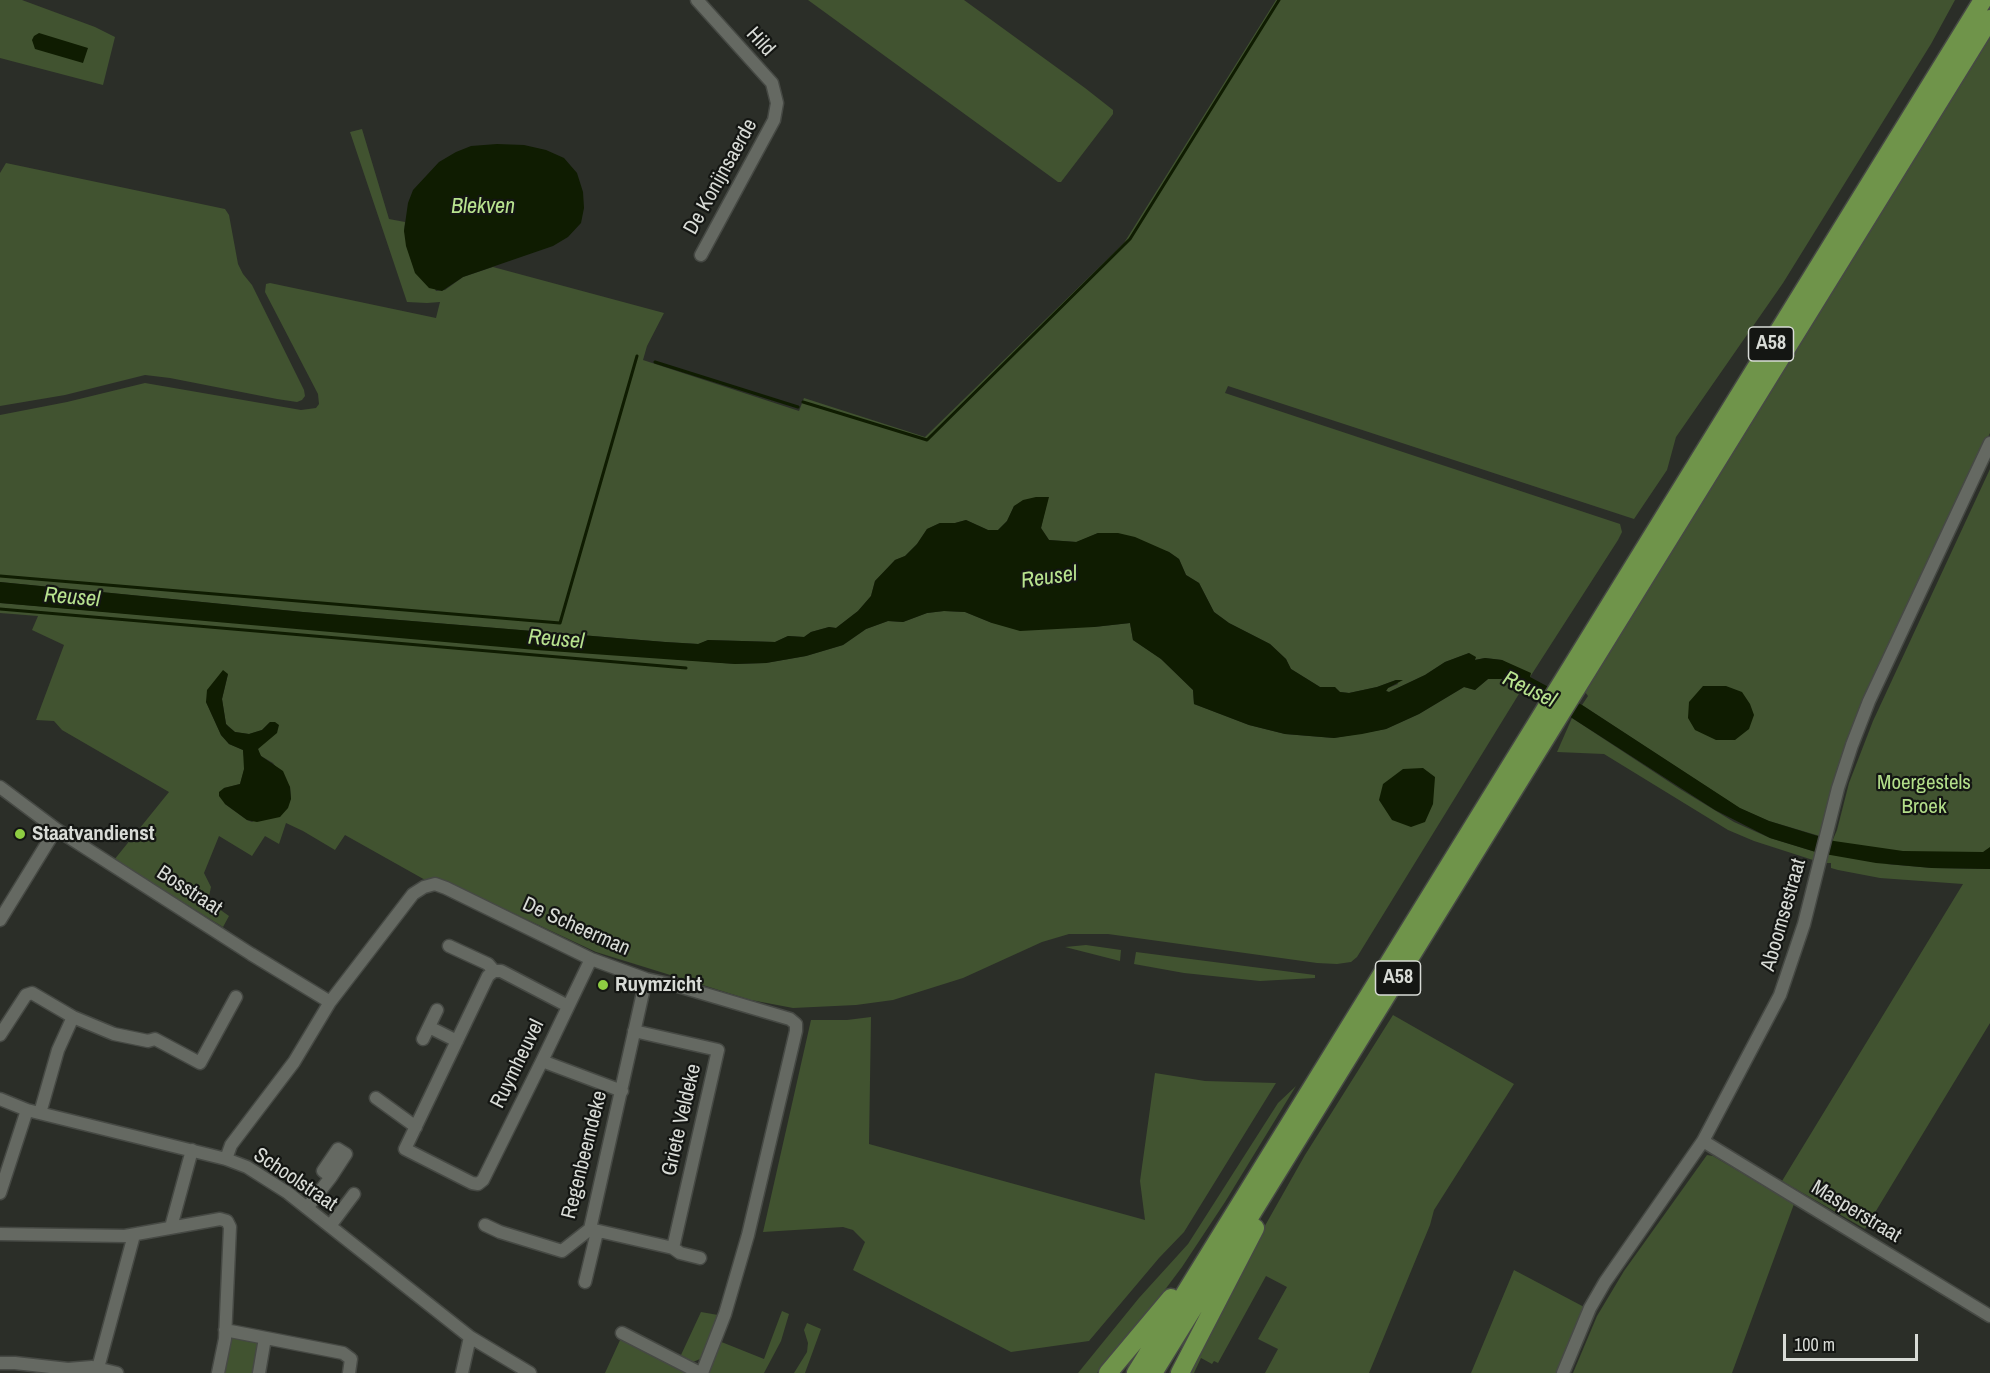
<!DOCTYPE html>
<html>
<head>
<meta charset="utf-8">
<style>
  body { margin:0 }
  #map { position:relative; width:1990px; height:1373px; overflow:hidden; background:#2b2e28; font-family:"Archivo Narrow",sans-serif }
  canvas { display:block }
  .scale { position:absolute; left:1783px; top:1334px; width:135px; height:27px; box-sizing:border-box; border:3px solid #d8dbd6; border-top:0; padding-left:8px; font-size:18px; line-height:21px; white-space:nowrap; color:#d8dbd6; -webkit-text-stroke:4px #141613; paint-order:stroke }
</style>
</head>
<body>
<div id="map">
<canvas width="1990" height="1373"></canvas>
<div class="scale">100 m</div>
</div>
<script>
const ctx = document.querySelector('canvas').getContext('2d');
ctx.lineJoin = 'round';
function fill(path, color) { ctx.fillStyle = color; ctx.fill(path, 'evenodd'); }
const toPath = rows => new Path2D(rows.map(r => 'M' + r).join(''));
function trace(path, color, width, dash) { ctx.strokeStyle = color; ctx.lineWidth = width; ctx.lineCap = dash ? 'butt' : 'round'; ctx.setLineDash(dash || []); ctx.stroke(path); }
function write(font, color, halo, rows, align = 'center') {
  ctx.font = font + ' "Archivo Narrow",sans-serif'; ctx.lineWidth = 4.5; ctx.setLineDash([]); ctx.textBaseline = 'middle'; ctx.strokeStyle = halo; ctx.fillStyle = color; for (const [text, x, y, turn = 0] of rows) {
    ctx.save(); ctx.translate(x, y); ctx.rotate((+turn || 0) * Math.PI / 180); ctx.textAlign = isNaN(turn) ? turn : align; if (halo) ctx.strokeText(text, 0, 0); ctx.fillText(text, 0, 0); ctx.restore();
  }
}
fill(toPath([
  [0,0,22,0,95,27,115,37,103,85,0,58],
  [808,0,964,0,1085,88,1113,110,1113,114,1061,182,1058,182],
  [1276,0,1955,0,1931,44,1783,283,1676,437,1667,470,1634,519,1228,386,1225,393,1620,524,1622,532,1618,540,1530,677,1502,660,1485,658,1474,660,1469,653,1445,662,1425,675,1389,692,1386,691,1388,688,1398,684,1396,680,1377,687,1349,693,1340,692,1334,687,1320,687,1291,669,1286,659,1270,644,1229,623,1214,612,1199,583,1186,575,1179,559,1169,552,1098,533,1077,542,1049,540,1041,528,1048,497,1014,506,1007,521,998,530,988,530,966,520,955,523,940,523,927,529,917,544,905,556,895,560,875,581,871,596,858,611,836,628,829,627,811,632,804,637,788,636,775,642,708,640,699,644,665,642,303,612,0,582,0,415,67,402,145,383,301,410,316,408,319,404,318,394,265,292,266,284,270,283,436,318,440,302,427,303,407,302,350,132,362,129,389,219,405,222,404,231,436,291,445,290,463,277,493,267,664,313,647,346,643,360,799,411,804,398,925,437,1124,243],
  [1990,31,1990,433,1873,685,1823,837,1769,821,1739,808,1582,705,1588,696,1585,692],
  [6,163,225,209,229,215,238,264,243,274,252,285,304,390,305,396,302,400,297,402,277,399,170,378,145,375,65,395,0,406,0,173],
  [1990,469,1990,863,1886,864,1932,868,1990,869,1990,1023,1865,1229,1782,1181,1963,884,1880,878,1838,870,1831,868,1831,863,1823,863,1837,830,1849,783,1873,721],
  [0,603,735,664,766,663,806,656,843,645,866,629,888,621,903,622,927,613,944,611,965,612,992,623,1094,627,1130,623,1133,640,1161,659,1193,690,1194,704,1249,725,1285,734,1334,738,1386,729,1419,714,1464,687,1475,690,1488,679,1502,679,1519,690,1522,689,1357,957,1351,962,1337,964,1317,963,1108,934,1069,934,1042,942,963,978,893,1000,856,1005,793,1008,751,1000,596,952,451,884,427,881,345,835,335,850,303,831,286,823,279,844,265,836,252,856,219,836,204,873,211,887,208,901,229,916,223,927,114,860,169,792,62,730,54,721,36,720,64,645,32,630,38,616,0,613],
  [228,674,222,699,226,724,235,732,249,734,262,730,270,722,258,749,259,753,261,756,273,763,290,787,291,799,252,822,247,820,225,804,224,788,240,784,244,770,244,757,243,750,229,744,221,735,206,702],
  [1572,718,1680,789,1734,822,1770,838,1819,853,1816,861,1754,841,1728,830,1604,754,1557,752],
  [1086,945,1121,950,1120,961,1065,947],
  [1136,952,1315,975,1315,978,1260,981,1184,973,1134,964],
  [1393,1015,1514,1084,1434,1210,1430,1225,1369,1373,1265,1373,1278,1349,1258,1339,1287,1287,1266,1276,1218,1363,1214,1361,1212,1364,1201,1358,1194,1373,1189,1373,1245,1261,1305,1155],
  [871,1017,869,1144,1145,1220,1140,1181,1155,1073,1205,1081,1276,1083,1184,1232,1159,1258,1089,1341,1011,1352,853,1270,865,1242,853,1230,843,1227,763,1232,811,1020,847,1020],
  [1296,1086,1225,1202,1182,1267,1158,1299,1097,1373,1078,1373,1139,1298,1188,1244,1278,1103],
  [1707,1155,1713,1156,1794,1204,1732,1373,1573,1373,1597,1316,1624,1271],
  [1514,1270,1586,1308,1559,1373,1471,1373],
  [782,1311,789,1314,781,1341,764,1373,706,1373,719,1341,764,1359],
  [701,1312,718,1315,700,1359,693,1362,681,1355],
  [807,1323,821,1329,805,1373,794,1373,807,1352,808,1343,804,1330],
  [231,1337,259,1342,256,1373,225,1373],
  [621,1338,688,1373,605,1373]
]), '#415330');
fill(toPath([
  [39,33,88,48,83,63,35,49,32,40,34,36],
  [497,144,524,145,546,150,564,158,577,173,583,192,584,208,581,223,568,237,553,246,463,277,442,291,429,288,415,273,406,246,404,231,408,203,413,190,439,162,456,152,471,146],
  [1036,497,1049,497,1041,528,1049,540,1076,542,1098,533,1118,533,1135,537,1169,552,1179,559,1186,575,1199,583,1214,612,1229,623,1270,644,1286,659,1291,669,1320,687,1335,687,1340,692,1349,693,1377,687,1396,680,1403,680,1388,688,1386,691,1389,692,1425,675,1445,662,1469,653,1476,657,1475,660,1485,658,1502,660,1531,673,1530,677,1582,705,1740,808,1769,821,1834,841,1903,851,1983,852,1990,847,1990,869,1932,868,1876,863,1819,853,1770,838,1715,810,1572,718,1502,679,1488,679,1475,690,1464,687,1419,714,1386,729,1362,734,1334,738,1285,734,1249,725,1194,704,1193,690,1161,659,1133,640,1130,623,1094,627,1020,631,992,623,965,612,944,611,927,613,903,622,888,621,866,629,843,645,806,656,766,663,735,664,536,650,0,603,0,582,303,612,665,642,698,644,708,640,775,642,788,636,804,637,811,632,829,627,836,628,858,611,871,596,875,581,895,560,905,556,917,544,927,529,940,523,955,523,966,520,988,530,998,530,1007,521,1014,506,1023,500],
  [223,670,228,674,222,699,226,724,229,727,235,732,249,734,262,730,270,722,275,722,279,725,277,733,258,749,261,756,283,771,290,787,291,799,288,808,280,817,257,822,247,820,225,804,219,796,219,792,224,788,240,784,244,769,243,750,229,744,221,735,206,702,207,690],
  [1703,686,1726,686,1742,692,1750,704,1754,715,1749,729,1735,740,1716,740,1695,730,1688,718,1689,702],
  [1423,768,1435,777,1433,804,1425,822,1411,827,1392,820,1379,800,1383,784,1403,769]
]), '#0f1c01');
trace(toPath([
  [655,362,798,407],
  [803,402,927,440,1130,239,1279,0],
  [0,576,560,623,637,356],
  [0,609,686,668]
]), '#0f1c01', 3);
const minor = toPath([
  [697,0,772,83,777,103,774,120,701,255],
  [0,787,56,829,251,954,330,1002],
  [0,920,56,829],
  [449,946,488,964,494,971],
  [568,1006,501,971,494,971,488,976,405,1149,472,1183,478,1184,483,1180,542,1061,591,959],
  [429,1027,457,1041],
  [0,1035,26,995,32,993,73,1017,114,1034,148,1041,155,1039,200,1063,236,997],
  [423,1039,437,1010],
  [542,1061,622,1091],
  [376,1098,416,1127],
  [0,1099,27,1110,226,1159,247,1167,288,1193,470,1337,530,1373],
  [40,1113,58,1050,73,1017],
  [1703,1141,1990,1316],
  [226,1159,231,1145,294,1062,330,1002,413,894,424,887,435,884,446,888,591,959,646,979,678,986,790,1019,796,1024,796,1031,748,1235,725,1314,702,1373],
  [0,1193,27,1110],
  [307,1208,331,1177,346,1154,338,1149,323,1171,331,1177],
  [485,1225,500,1232,562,1251,590,1229,646,979],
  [330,1226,354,1194],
  [171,1227,192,1150],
  [590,1229,673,1248,718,1050,634,1031],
  [0,1234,125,1236,220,1219,227,1221,230,1227,225,1339,218,1373],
  [673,1248,680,1253,700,1258],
  [585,1282,597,1232],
  [225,1330,343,1353,351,1359,349,1373],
  [622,1333,700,1373],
  [0,1363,15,1363,68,1369,92,1367,117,1373],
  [98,1368,134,1235],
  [259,1373,265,1338],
  [462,1373,470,1337],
  [1563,1373,1590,1308,1605,1282,1703,1141,1780,995,1804,924,1838,788,1852,745,1869,701,1990,443]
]);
const highway = toPath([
  [1108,1373,1171,1298],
  [1136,1373,1983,0],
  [1153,1373,1990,19],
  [1180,1373,1255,1228]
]);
trace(minor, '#464944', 15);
trace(highway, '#464944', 21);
trace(minor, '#656962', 12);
trace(highway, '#6f944a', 18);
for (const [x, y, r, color] of [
  [20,834,6,"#8ecd42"],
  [603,985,6,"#8ecd42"]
]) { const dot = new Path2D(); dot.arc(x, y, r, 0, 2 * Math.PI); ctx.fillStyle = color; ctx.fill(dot); trace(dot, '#141613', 2); }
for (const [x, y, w] of [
  [1771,344,45],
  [1398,978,45]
]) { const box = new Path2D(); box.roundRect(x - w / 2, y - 17, w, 34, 4.5); ctx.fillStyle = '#141613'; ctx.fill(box); trace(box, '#d8dbd6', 1.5); }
write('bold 20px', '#d8dbd6', null, [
  ["A58",1771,344],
  ["A58",1398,978]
]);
write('21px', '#d8dbd6', '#141613', [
  ["Hild",760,42,48],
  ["De Konijnsaerde",721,177,-61],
  ["Bosstraat",189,891,33],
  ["Aboomsestraat",1784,915,-74],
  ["De Scheerman",576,927,24],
  ["Ruymheuvel",518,1064,-64],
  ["Griete Veldeke",682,1120,-77],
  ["Regenbeemdeke",585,1155,-76],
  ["Schoolstraat",295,1180,34],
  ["Masperstraat",1856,1212,31]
]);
write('21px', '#b3de8a', '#141613', [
  ["Moergestels",1924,783],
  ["Broek",1924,807]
]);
write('bold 21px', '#d8dbd6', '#141613', [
  ["Staatvandienst",32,834],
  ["Ruymzicht",615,985]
], 'left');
write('italic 22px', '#b8e38f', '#141613', [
  ["Blekven",483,207],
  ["Reusel",1049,578,-8],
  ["Reusel",72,598,5],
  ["Reusel",556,640,5],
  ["Reusel",1529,690,26]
]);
</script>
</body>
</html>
